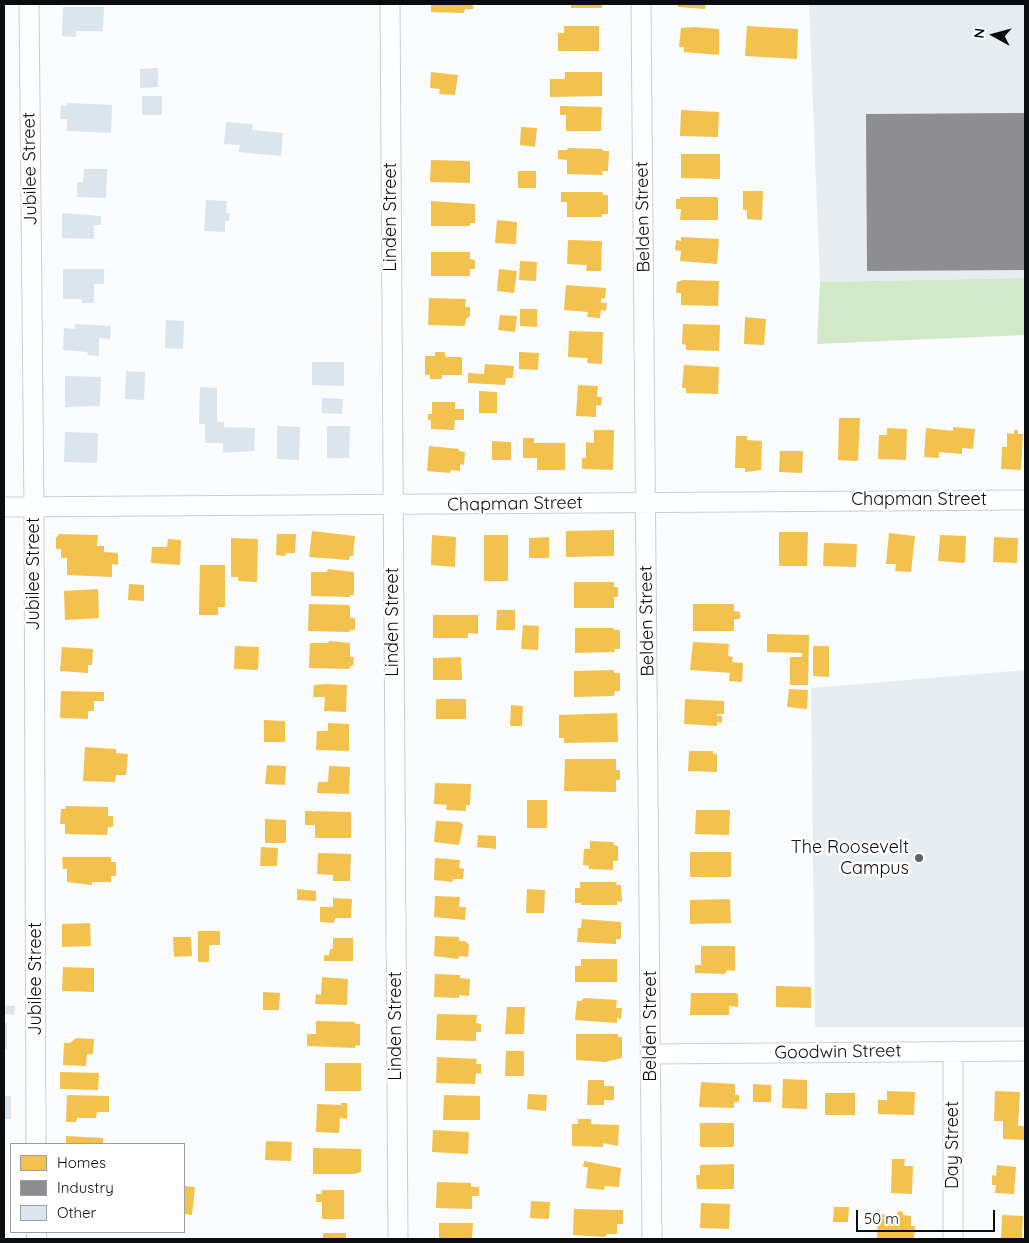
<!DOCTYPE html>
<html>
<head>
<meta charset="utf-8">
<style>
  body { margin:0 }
  #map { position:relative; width:1029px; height:1243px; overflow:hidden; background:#fafcfe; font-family:Quicksand,sans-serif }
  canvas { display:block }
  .frame { position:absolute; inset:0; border:5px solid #0b0c0d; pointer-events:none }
  .legend { position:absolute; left:10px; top:1143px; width:175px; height:90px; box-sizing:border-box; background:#fff; border:1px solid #9d9e9e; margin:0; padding:6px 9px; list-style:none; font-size:15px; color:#0b0c0d }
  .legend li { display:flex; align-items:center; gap:10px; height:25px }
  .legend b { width:25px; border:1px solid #9d9e9e }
  .north { position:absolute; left:969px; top:10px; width:50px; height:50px; -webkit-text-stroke:4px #fff; paint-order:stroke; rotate:277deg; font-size:14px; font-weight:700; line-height:20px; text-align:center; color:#0b0c0d }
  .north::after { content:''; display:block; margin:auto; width:18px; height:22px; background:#0b0c0d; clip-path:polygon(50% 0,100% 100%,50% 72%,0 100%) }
  .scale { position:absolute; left:856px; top:1210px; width:139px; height:22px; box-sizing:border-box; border:2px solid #0b0c0d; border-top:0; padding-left:6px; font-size:15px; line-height:18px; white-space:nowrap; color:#0b0c0d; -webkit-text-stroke:4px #fff; paint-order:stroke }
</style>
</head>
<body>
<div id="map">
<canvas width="1029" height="1243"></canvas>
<div class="frame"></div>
<ul class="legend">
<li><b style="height:14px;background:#f2c14e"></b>Homes</li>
<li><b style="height:14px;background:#8d8d92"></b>Industry</li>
<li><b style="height:14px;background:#dce4ee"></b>Other</li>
</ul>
<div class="north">N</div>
<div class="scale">50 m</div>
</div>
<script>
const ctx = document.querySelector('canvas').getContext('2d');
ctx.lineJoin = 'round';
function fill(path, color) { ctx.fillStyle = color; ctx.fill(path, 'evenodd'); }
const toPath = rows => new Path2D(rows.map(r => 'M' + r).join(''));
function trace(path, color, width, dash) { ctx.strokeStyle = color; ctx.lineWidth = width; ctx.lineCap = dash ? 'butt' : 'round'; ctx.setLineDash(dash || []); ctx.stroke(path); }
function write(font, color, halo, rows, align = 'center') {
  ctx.font = font + ' Quicksand,sans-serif'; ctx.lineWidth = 5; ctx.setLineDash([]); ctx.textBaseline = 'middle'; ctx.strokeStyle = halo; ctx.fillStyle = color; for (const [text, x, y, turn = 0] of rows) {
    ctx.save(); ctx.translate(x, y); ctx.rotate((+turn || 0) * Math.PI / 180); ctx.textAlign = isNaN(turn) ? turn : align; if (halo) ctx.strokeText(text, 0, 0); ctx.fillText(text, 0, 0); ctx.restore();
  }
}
fill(toPath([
  [809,4,1025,4,1025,278,820,282],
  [1025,670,1025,1027,815,1027,811,688]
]), '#e7ecf1');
fill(toPath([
  [1025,278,1025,335,817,344,820,282]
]), '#d1e9c8');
fill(toPath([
  [431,4,473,4,473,9,465,9,464,13,431,12],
  [571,4,602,4,602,8,571,8],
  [678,4,706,4,705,9,678,7],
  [564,26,599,26,599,51,558,51,558,33,564,33],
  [747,26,798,29,797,59,745,56],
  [694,27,719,29,719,55,684,52,684,47,679,47,681,28],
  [431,72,458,75,455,95,439,94,440,89,430,88],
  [565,72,602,72,602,96,550,97,550,79,565,79],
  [560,106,602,107,601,131,566,131,566,115,560,115],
  [681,110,719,112,718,137,680,136],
  [521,127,537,128,535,147,520,145],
  [568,148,603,149,602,151,609,151,608,171,602,171,603,175,567,174,567,160,558,159,558,150,567,150],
  [681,154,720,154,720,179,681,178],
  [431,160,470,161,470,183,430,182],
  [518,171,536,171,536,188,518,188],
  [743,191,763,191,762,220,747,219,747,210,743,210],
  [561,192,603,192,603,195,608,195,608,214,602,214,602,217,567,217,567,202,561,202],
  [680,197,718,197,718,220,680,220,681,209,676,209,676,199,680,199],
  [431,201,475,204,475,223,470,223,470,226,431,226],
  [497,220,517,222,516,244,495,243],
  [681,237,719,239,717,264,680,261,681,251,675,250,676,240,681,241],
  [568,240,602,241,601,271,586,271,587,265,567,264],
  [431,252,470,252,470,259,475,260,475,269,470,269,470,276,431,276],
  [520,261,537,262,536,281,519,280],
  [499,269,517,271,514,293,497,291],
  [683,280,719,281,718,306,681,305,681,293,676,293,677,282],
  [566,285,606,288,605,299,601,298,601,303,607,303,606,311,601,310,600,318,587,317,588,312,564,310],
  [429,298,466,299,465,307,470,307,470,316,466,319,465,326,428,325],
  [520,309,537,309,537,327,520,326],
  [500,315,517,316,515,332,498,330],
  [745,317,766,319,764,345,744,344],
  [683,324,720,325,719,351,686,350,686,345,682,344],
  [569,331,603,332,602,364,587,363,588,358,568,357],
  [435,352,445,352,445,357,462,357,462,375,442,375,442,379,430,379,430,375,425,375,425,356,435,356],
  [519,352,539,353,538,370,519,369],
  [485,364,514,366,513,378,506,378,505,385,468,383,468,373,484,374],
  [684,365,719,367,718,394,686,393,686,388,682,388],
  [578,385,598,386,597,397,602,397,601,406,596,405,596,417,576,416],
  [479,391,497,392,497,413,479,413],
  [432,402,455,402,455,409,464,409,464,420,455,420,454,430,431,429,431,420,428,420,428,414,432,414],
  [839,418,860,418,858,461,838,460],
  [953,427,975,429,973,449,962,448,962,454,939,452,939,458,924,457,926,428,953,431],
  [887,428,907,429,906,460,878,459,879,435,887,435],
  [594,430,614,430,613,470,582,469,582,458,586,458,586,442,594,443],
  [1014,430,1018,430,1018,434,1023,434,1021,470,1001,469,1002,447,1007,447,1007,433,1014,434],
  [736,436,747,436,747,440,762,441,761,470,745,472,745,468,735,468],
  [523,438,534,438,534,443,565,443,565,470,537,470,537,458,523,458],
  [492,441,511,442,511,460,492,460],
  [429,446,459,449,459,451,465,452,464,465,460,464,460,471,451,470,450,473,427,471],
  [780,451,803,451,802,473,779,472],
  [614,530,614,556,566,557,566,531],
  [312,531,355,536,353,556,350,556,349,560,309,557],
  [779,532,808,532,807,566,779,566],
  [889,533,915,536,911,572,895,571,896,564,886,564],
  [59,534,98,535,97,546,104,546,104,552,118,553,118,565,112,564,112,577,67,575,67,558,61,558,61,549,56,549,56,538],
  [277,534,296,534,295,553,286,553,285,556,276,555],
  [432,535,456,537,455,567,431,565],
  [484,535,508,535,508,581,484,581],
  [940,535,966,536,965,563,938,561],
  [549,537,549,558,529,558,529,538],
  [994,537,1018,538,1017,563,993,562],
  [231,538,258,539,257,582,238,581,238,577,231,577],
  [168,539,181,540,180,565,151,563,152,547,167,547],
  [824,543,857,544,856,567,823,566],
  [200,565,225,565,225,607,218,607,218,615,199,615],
  [328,569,354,572,354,595,350,595,350,597,311,596,311,572,327,572],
  [574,582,614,582,614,587,618,587,618,597,614,597,614,608,574,608],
  [129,584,144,585,144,601,128,600],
  [98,589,99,618,65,620,64,591],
  [309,604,350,605,350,618,355,618,355,630,350,630,349,632,308,631],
  [693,604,734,604,734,611,740,612,740,619,734,619,734,631,693,631],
  [497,610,515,610,515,630,496,630],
  [433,615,478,615,478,634,468,633,468,638,433,638],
  [523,625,539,626,538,650,521,649],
  [575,628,613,628,615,630,620,630,620,649,614,649,615,652,575,653],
  [767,634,809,635,808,685,790,685,790,657,802,657,802,653,767,652],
  [330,641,350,643,350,657,354,657,353,666,350,666,350,669,309,668,310,643,327,643],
  [693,642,729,644,728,656,733,657,732,662,743,663,742,682,729,681,730,673,690,670],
  [235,646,259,647,258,670,234,669],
  [813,646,829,646,829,677,813,676],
  [62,647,93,649,92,665,88,665,88,673,60,671],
  [461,657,462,680,433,680,433,658],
  [613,670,615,673,620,673,620,691,615,691,614,696,574,697,574,671],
  [326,684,347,685,346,712,324,711,325,697,313,697,314,685],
  [789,689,808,690,807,709,787,707],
  [61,691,104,692,104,701,94,701,94,711,88,711,88,719,60,718],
  [436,699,466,699,466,719,436,719],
  [685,699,724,701,724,714,717,714,717,716,722,716,722,723,717,722,717,726,684,724],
  [511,705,523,706,522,726,510,726],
  [617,713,618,742,564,743,564,738,559,738,559,715],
  [264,720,285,721,285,742,264,742],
  [328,723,349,724,349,751,316,750,317,731,328,731],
  [85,747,116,749,116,753,128,754,126,775,116,775,115,782,83,781],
  [689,751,713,751,713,754,717,754,717,772,688,771],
  [565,759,616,759,616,770,620,770,620,780,616,780,616,792,564,791],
  [267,765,286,766,285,785,265,784],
  [329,766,350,767,349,794,317,793,318,782,328,782],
  [435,783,471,784,470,805,466,805,466,811,446,810,447,805,434,804],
  [527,800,547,800,547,828,527,828],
  [66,806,108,807,108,816,113,816,113,827,108,827,107,835,65,834,65,824,60,824,61,809,66,809],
  [696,810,730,810,729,835,695,834],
  [305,811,351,812,351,838,315,838,315,825,305,825],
  [265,819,286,820,286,843,265,843],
  [436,821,460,822,463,825,459,845,434,842],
  [478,835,496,836,496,849,477,847],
  [590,841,613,842,614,845,618,846,618,861,613,861,613,870,589,869,589,866,583,865,584,849,590,849],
  [261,847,278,848,277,866,260,866],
  [690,852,731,852,731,877,690,877],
  [318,853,351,854,350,881,333,881,333,875,317,874],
  [62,857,111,857,111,862,116,862,116,876,111,876,111,882,92,882,92,885,67,882,67,869,63,869],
  [435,858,460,860,459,868,464,869,463,879,453,879,453,882,434,880],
  [580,882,617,882,616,885,621,885,622,902,617,901,617,905,581,905,581,903,575,903,575,888,580,888],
  [297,889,316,891,316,901,297,900],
  [527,889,545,890,544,913,526,913],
  [435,896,460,897,459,907,466,907,465,920,434,917],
  [333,898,352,899,351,918,335,918,334,923,320,922,320,907,333,907],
  [730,899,731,923,690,924,690,900],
  [582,919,621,922,621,939,616,939,616,944,577,942,578,928,581,928],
  [90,923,91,946,62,947,62,924],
  [198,931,220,931,220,945,209,945,209,962,198,962],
  [435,936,459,937,459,941,465,941,469,945,468,957,459,956,458,959,434,956],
  [173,937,191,937,192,956,174,957],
  [333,938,353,938,353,961,324,961,324,955,329,955,330,949,333,949],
  [701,946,735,946,735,971,727,970,725,974,695,973,695,965,701,965],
  [581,959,617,959,617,982,575,982,575,966,581,966],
  [63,967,94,968,94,992,62,991],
  [435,974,460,975,460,978,470,979,469,996,459,995,459,998,434,997],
  [322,977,348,979,347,1005,315,1004,316,994,321,995],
  [776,986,811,987,811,1008,776,1007],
  [263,992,280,993,279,1010,263,1010],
  [691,993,736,993,738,995,738,1007,729,1006,729,1015,690,1015],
  [584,998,617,1000,616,1008,622,1008,621,1019,617,1018,617,1023,575,1020,577,1001,581,1001],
  [507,1007,525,1007,524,1034,505,1034],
  [437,1014,477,1015,476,1023,481,1024,481,1032,476,1032,476,1041,436,1040],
  [316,1021,355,1022,355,1024,360,1024,360,1045,355,1046,355,1048,307,1046,307,1034,316,1034],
  [576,1034,618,1034,618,1037,622,1037,622,1058,605,1062,576,1060],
  [76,1038,94,1039,93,1054,87,1054,86,1066,63,1065,64,1043,70,1043],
  [506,1051,524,1051,524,1076,505,1076],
  [437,1057,477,1059,476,1064,481,1064,481,1074,476,1073,475,1084,436,1083],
  [325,1063,361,1063,361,1091,325,1091],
  [60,1072,99,1073,98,1090,60,1089],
  [783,1079,807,1080,807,1109,782,1108],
  [588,1080,604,1080,604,1086,614,1086,614,1100,604,1100,604,1105,587,1105],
  [701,1082,735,1084,735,1095,739,1095,739,1102,734,1102,734,1108,699,1107],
  [753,1084,771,1085,771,1102,753,1102],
  [887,1091,915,1092,914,1115,878,1114,878,1100,887,1100],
  [995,1091,1020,1092,1018,1126,1025,1126,1025,1140,1003,1139,1003,1121,994,1121],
  [825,1093,855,1093,855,1115,825,1115],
  [528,1094,547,1095,546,1111,527,1109],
  [67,1095,109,1096,109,1112,97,1112,96,1118,77,1118,76,1122,66,1122],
  [444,1095,480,1096,480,1120,443,1120],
  [341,1103,347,1103,347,1119,340,1118,339,1133,316,1132,317,1104,341,1105],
  [578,1119,591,1119,591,1124,619,1125,618,1146,603,1143,603,1147,572,1146,572,1124,578,1124],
  [700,1123,734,1123,734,1147,700,1147],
  [433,1130,469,1132,468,1154,432,1152],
  [66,1136,103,1138,103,1144,66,1144],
  [266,1141,292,1142,291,1161,265,1160],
  [313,1148,361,1149,361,1172,354,1174,313,1174],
  [892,1159,905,1159,904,1166,913,1166,912,1194,891,1193],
  [584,1161,621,1168,619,1187,605,1186,604,1190,586,1188,588,1167,583,1167],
  [734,1164,734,1189,697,1189,696,1175,700,1175,700,1165],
  [997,1165,1016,1167,1014,1194,995,1193,996,1185,992,1185,992,1175,996,1176],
  [437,1182,471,1183,471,1187,479,1187,479,1196,472,1196,472,1209,436,1208],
  [184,1186,195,1187,192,1215,184,1214],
  [322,1190,344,1190,344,1219,322,1219,322,1202,316,1202,316,1194,322,1194],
  [531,1201,550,1202,549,1219,530,1218],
  [701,1203,730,1204,729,1229,700,1228],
  [834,1207,849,1207,848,1222,833,1222],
  [574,1209,623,1210,623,1224,617,1224,617,1234,607,1234,605,1237,573,1235],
  [898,1211,903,1212,903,1215,911,1216,911,1226,915,1226,914,1239,877,1239,878,1214,897,1215],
  [1002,1215,1023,1216,1022,1239,1001,1239],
  [439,1223,473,1223,472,1239,439,1239],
  [323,1233,346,1233,346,1239,323,1239]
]), '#f2c14e');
fill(toPath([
  [1025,113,1025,270,867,271,866,114]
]), '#8d8d92');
fill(toPath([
  [63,7,104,7,103,31,76,31,76,37,62,36],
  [158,68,158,87,140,88,140,69],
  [142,96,162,96,162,115,142,115],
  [67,103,112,105,111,133,67,131,67,119,60,119,61,105,67,106],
  [226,122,253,124,252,130,283,133,281,156,239,152,240,145,224,144],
  [84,169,107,169,106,198,77,197,77,182,83,182],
  [206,200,227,201,226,213,230,213,229,221,225,221,225,232,204,231],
  [62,213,101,216,101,225,94,225,94,239,62,238],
  [63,269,104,269,104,284,94,284,94,303,82,303,82,299,63,299],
  [166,320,184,321,183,349,165,348],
  [75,324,111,326,110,339,99,338,99,356,87,355,88,352,63,350,64,328,75,329],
  [312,362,344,362,344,386,312,385],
  [126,371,145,372,144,400,125,399],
  [65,376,101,377,100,406,65,407],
  [200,387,217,388,217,422,224,422,224,427,255,428,254,451,223,453,223,443,205,443,205,424,199,424],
  [322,398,343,399,342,414,322,413],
  [277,426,300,427,299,460,277,459],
  [327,426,350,426,349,458,327,458],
  [65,432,98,433,97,463,64,462],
  [4,1005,15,1006,14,1015,4,1014],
  [4,1023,7,1023,7,1049,4,1049],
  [4,1096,11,1096,11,1119,4,1119]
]), '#dce4ee');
const minor = toPath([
  [29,4,34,507,36,1144],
  [390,4,398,1239],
  [641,4,652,1239],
  [4,507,1025,500],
  [651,1054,1025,1051],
  [36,1232,37,1239],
  [953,1239,953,1051]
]);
trace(minor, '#cccdce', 21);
trace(minor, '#feffff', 19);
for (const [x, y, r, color] of [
  [919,858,5,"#5f6061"]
]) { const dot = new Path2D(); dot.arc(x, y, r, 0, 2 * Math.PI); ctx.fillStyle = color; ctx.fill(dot); trace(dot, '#fff', 2); }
write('18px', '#0b0c0d', '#fff', [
  ["Jubilee Street",30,169,-91],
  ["Linden Street",391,217,-90],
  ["Belden Street",643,217,-91],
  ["Chapman Street",919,500],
  ["Chapman Street",515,504,-1],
  ["Jubilee Street",34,574,-90],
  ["Belden Street",647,621,-91],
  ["Linden Street",393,622,-90],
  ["Jubilee Street",36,979,-90],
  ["Linden Street",396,1026,-90],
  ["Belden Street",651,1026,-90],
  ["Goodwin Street",838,1052,-1],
  ["Day Street",953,1145,-90]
]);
write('18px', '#0b0c0d', '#fff', [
  ["The Roosevelt",909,848],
  ["Campus",909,869]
], 'right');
</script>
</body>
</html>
